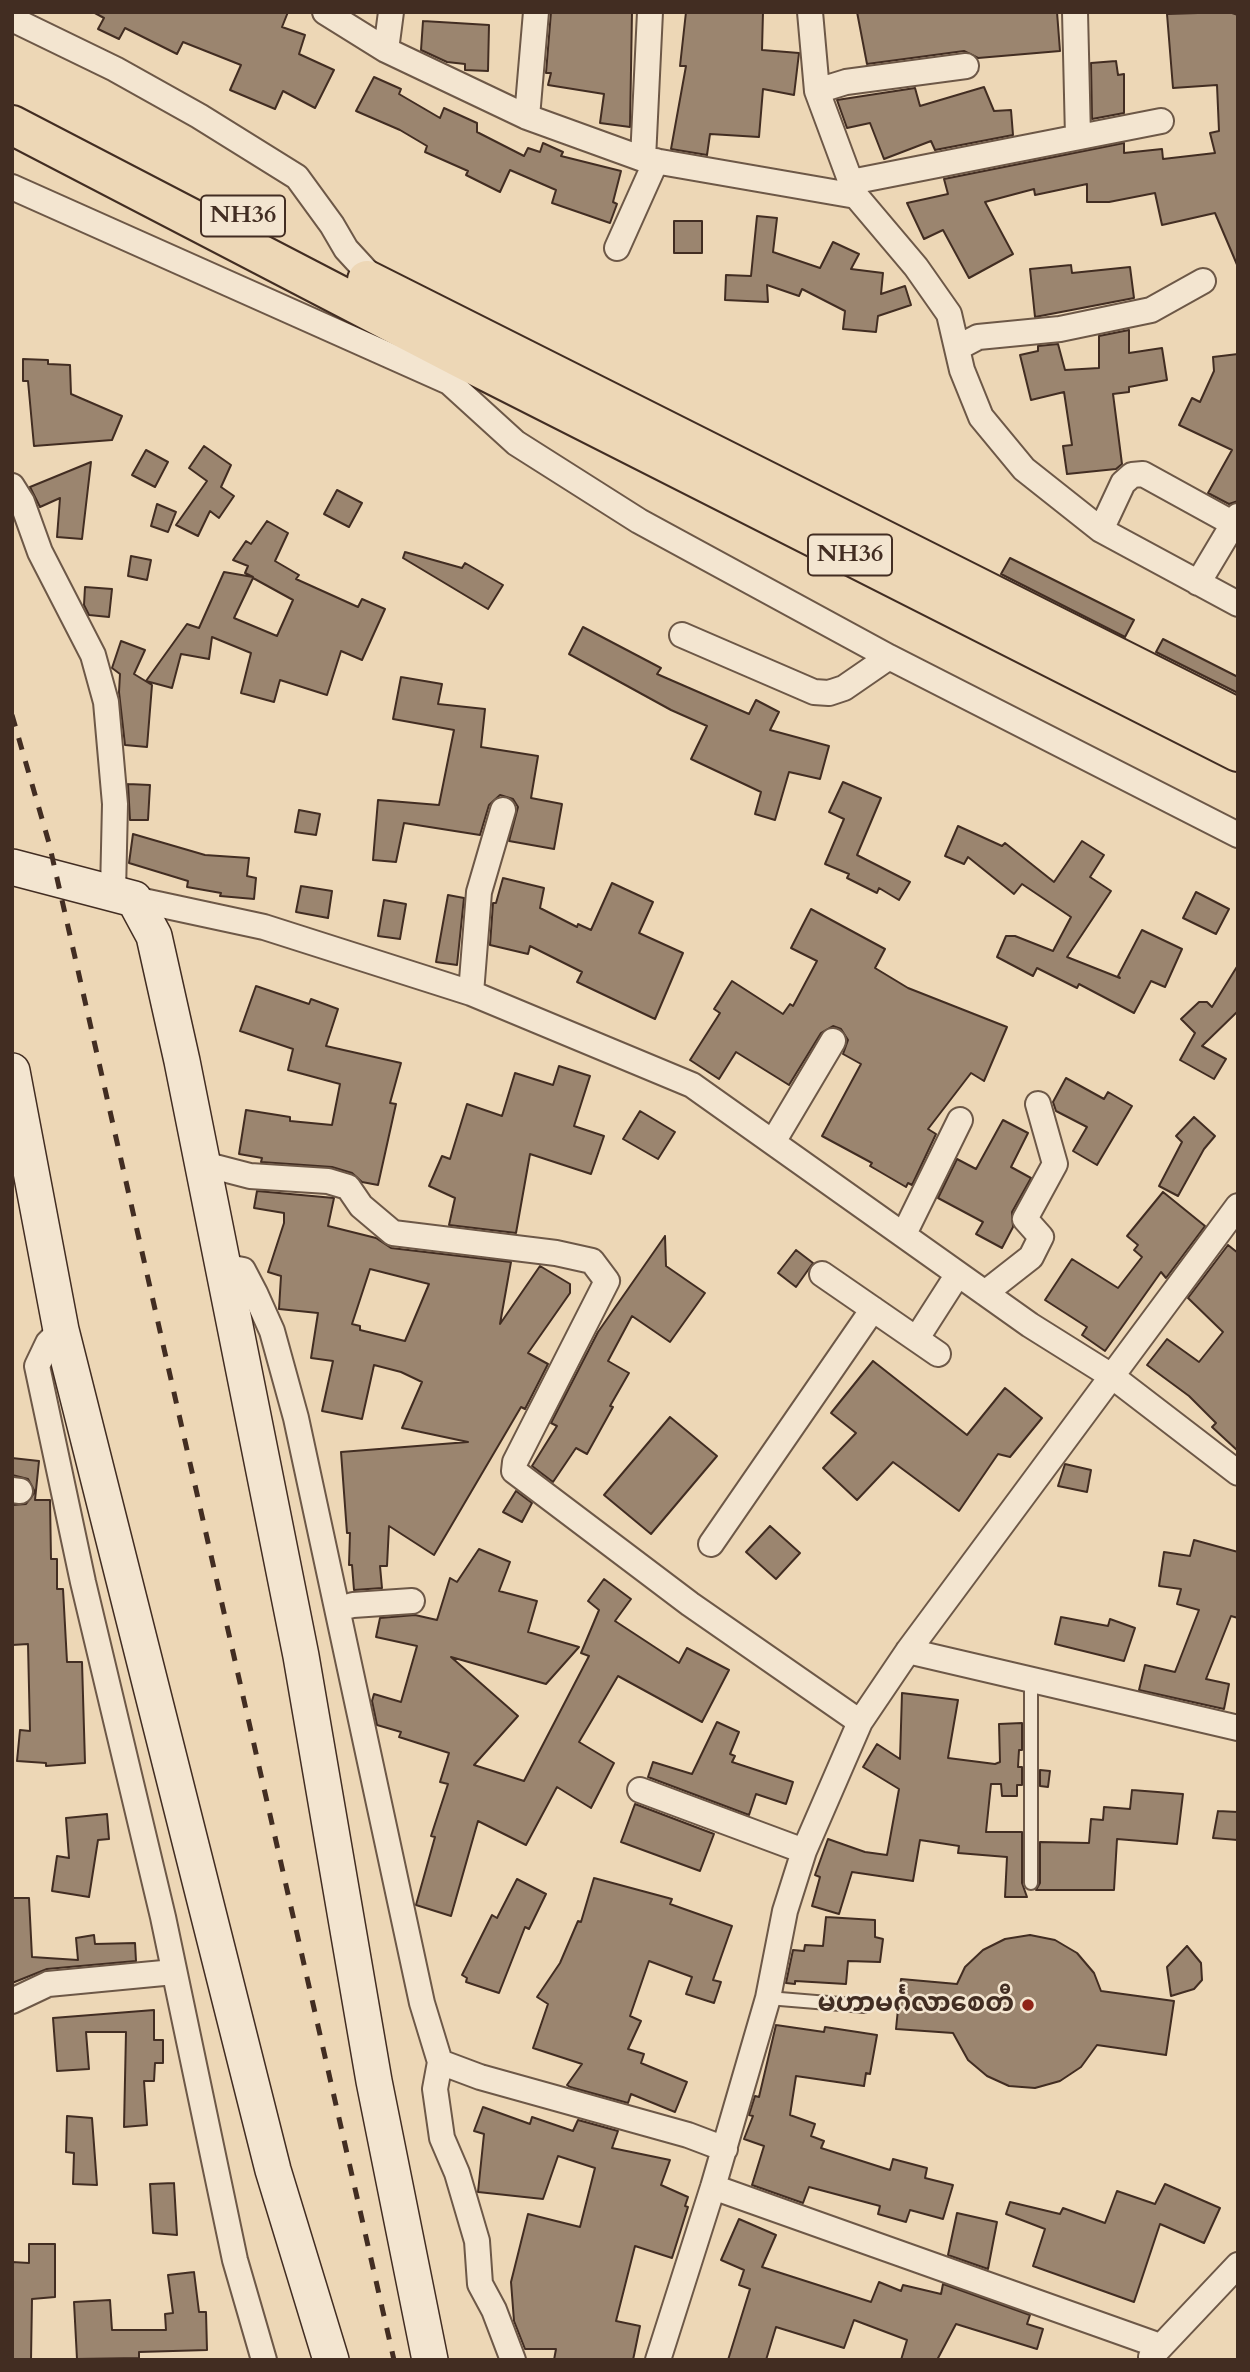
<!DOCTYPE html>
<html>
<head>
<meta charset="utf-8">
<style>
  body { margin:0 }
  #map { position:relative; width:1250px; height:2372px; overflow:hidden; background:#edd7b6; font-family:Cardo,serif }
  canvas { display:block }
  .frame { position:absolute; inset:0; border:14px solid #422d22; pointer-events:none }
</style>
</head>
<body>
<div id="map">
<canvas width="1250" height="2372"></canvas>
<div class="frame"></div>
</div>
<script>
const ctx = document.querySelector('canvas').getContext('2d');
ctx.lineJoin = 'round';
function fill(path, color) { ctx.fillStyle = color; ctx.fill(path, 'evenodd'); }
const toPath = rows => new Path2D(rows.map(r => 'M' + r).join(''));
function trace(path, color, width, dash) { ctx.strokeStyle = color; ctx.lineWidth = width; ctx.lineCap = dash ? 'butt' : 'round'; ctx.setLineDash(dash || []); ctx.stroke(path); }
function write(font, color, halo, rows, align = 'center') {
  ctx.font = font + ' Cardo,"Noto Sans Myanmar",serif'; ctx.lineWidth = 5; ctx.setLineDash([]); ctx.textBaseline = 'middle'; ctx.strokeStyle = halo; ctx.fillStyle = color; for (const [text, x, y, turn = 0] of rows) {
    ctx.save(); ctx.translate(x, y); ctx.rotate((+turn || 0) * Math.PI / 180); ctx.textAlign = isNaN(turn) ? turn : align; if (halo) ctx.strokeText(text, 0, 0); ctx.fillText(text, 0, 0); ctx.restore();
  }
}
const building = toPath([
  [93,12,288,12,282,27,305,35,299,54,334,70,315,108,283,91,275,109,230,90,241,65,183,42,177,54,125,28,119,39,98,29,104,18,93,12],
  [551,12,632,12,630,127,600,123,604,94,548,85,551,73,546,73,551,12],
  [686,12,763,12,762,50,799,53,794,95,763,89,759,137,710,134,707,155,671,149,686,66,680,66,686,12],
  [857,12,1057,12,1060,51,978,58,964,51,867,64,857,12],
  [1229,12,1238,15,1238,267,1215,213,1162,225,1155,193,1109,202,1087,202,1087,184,1035,195,1034,189,985,202,1013,254,969,278,943,230,924,239,907,203,948,194,944,179,1124,143,1124,153,1162,149,1163,159,1215,153,1210,133,1219,131,1217,85,1173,88,1167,14,1229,12],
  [423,21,489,25,488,71,465,70,465,64,447,62,421,50,423,21],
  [1116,61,1118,75,1124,74,1124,113,1092,119,1091,63,1116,61],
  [374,77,401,89,399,94,440,118,444,108,477,123,477,132,524,156,528,148,540,152,543,143,563,152,561,156,621,171,613,202,617,204,610,223,552,203,556,190,510,170,500,192,466,175,468,171,425,152,427,146,400,130,356,111,374,77],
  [984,87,994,111,1011,110,1013,135,935,150,931,141,884,159,870,123,847,128,837,100,915,88,920,106,984,87],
  [757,216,777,218,773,252,820,268,833,242,859,254,851,269,883,273,881,294,905,286,911,305,878,316,876,332,843,329,845,311,802,289,799,296,767,285,768,302,725,300,726,275,751,276,757,216],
  [674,221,702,221,702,253,674,253,674,221],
  [1071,265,1072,273,1130,267,1134,298,1035,317,1030,269,1071,265],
  [1129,330,1129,353,1162,348,1167,380,1129,387,1129,392,1113,394,1122,464,1116,469,1067,474,1063,446,1072,445,1064,392,1031,400,1020,355,1038,351,1038,346,1058,344,1065,370,1099,368,1099,336,1129,330],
  [1238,354,1238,501,1229,504,1208,493,1232,450,1179,425,1192,398,1200,402,1214,371,1213,357,1238,354],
  [23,359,48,360,48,364,70,365,71,394,122,416,112,440,34,446,28,381,23,381,23,359],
  [204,446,231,465,221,487,234,496,219,518,210,511,198,536,176,525,207,481,189,468,204,446],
  [146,450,168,462,155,487,132,475,146,450],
  [91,462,82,539,57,537,60,498,40,507,30,487,91,462],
  [337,490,362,503,349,527,324,514,337,490],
  [157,504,176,512,168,532,151,526,157,504],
  [267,521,288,533,275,561,299,575,296,579,358,607,362,599,385,609,362,660,341,651,327,695,280,680,274,702,241,693,251,653,212,637,209,659,181,654,172,688,146,681,187,624,199,628,224,572,253,577,245,573,248,566,233,560,246,541,251,544,267,521],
  [253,578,293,600,277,636,234,618,253,578],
  [405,552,462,568,465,563,503,585,488,609,403,558,405,552],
  [131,556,151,560,147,580,128,576,131,556],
  [1010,558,1134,620,1125,637,1001,574,1010,558],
  [85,587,112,589,109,617,89,615,84,605,85,587],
  [583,627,661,668,657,674,749,714,756,700,779,712,770,730,829,746,820,779,789,772,775,820,755,814,761,792,691,759,707,726,671,710,569,654,583,627],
  [1163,639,1238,677,1238,693,1156,652,1163,639],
  [121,641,145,650,134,674,152,685,147,747,125,745,119,692,120,674,112,668,121,641],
  [401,677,442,684,438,704,485,709,481,747,538,756,531,798,562,804,554,849,509,841,518,807,513,799,500,795,489,805,480,835,404,823,396,862,373,860,378,800,439,805,454,730,393,719,401,677],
  [843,782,881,798,857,855,910,882,899,900,879,888,877,893,847,878,849,874,825,864,844,819,829,812,843,782],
  [128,784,150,785,148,820,130,820,128,784],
  [299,810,320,814,316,835,295,832,299,810],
  [958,826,1002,846,1005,843,1054,882,1082,841,1104,855,1090,877,1111,891,1067,957,1120,978,1118,976,1142,930,1182,949,1165,987,1151,981,1134,1013,1079,984,1077,988,1037,968,1033,976,997,957,1006,936,1015,936,1053,951,1071,917,1022,884,1014,894,968,857,964,864,945,856,958,826],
  [133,834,205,855,249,858,247,876,256,878,254,899,220,896,221,893,187,887,188,881,129,863,133,834],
  [503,878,544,888,540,908,577,927,578,924,591,930,612,883,653,902,639,933,683,953,655,1019,577,982,582,972,530,946,528,954,490,945,493,903,496,903,503,878],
  [301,886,332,891,328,918,296,912,301,886],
  [1196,892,1229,909,1216,934,1183,918,1196,892],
  [448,895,464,898,457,965,436,962,448,895],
  [384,900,406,904,400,939,378,936,384,900],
  [811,909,885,949,875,968,908,988,1007,1027,984,1081,971,1073,928,1129,936,1134,912,1185,908,1183,906,1187,870,1166,872,1163,822,1136,861,1064,843,1054,848,1040,841,1029,833,1026,821,1033,789,1085,736,1052,719,1079,690,1060,720,1013,714,1009,732,981,783,1014,790,1004,793,1006,817,961,791,948,811,909],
  [1238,965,1238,1011,1202,1046,1226,1059,1214,1079,1180,1060,1195,1033,1181,1019,1199,1002,1207,1002,1212,1007,1238,965],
  [256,986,309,1004,311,999,338,1009,326,1046,401,1063,390,1103,396,1104,378,1185,362,1182,352,1173,332,1167,261,1162,262,1158,239,1154,246,1110,290,1117,290,1121,332,1125,340,1084,288,1070,293,1049,240,1031,256,986],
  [559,1066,590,1076,574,1126,604,1136,591,1174,530,1154,516,1233,449,1225,455,1198,429,1186,442,1156,450,1159,467,1104,502,1116,515,1073,553,1085,559,1066],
  [1066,1078,1104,1099,1108,1092,1132,1106,1097,1165,1073,1151,1087,1127,1056,1111,1053,1102,1066,1078],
  [640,1111,675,1132,658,1159,623,1139,640,1111],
  [1194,1117,1215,1136,1204,1149,1178,1196,1159,1186,1182,1142,1176,1136,1194,1117],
  [1003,1120,1028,1133,1011,1167,1031,1178,1012,1212,1013,1227,1002,1248,976,1234,983,1222,938,1198,957,1159,976,1169,1003,1120],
  [257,1191,334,1198,328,1226,376,1238,391,1248,511,1262,500,1324,540,1266,570,1284,570,1293,528,1353,548,1364,525,1409,521,1407,434,1555,389,1526,387,1566,380,1566,382,1588,354,1590,352,1565,349,1565,350,1533,347,1533,341,1452,468,1442,402,1428,422,1382,401,1372,374,1365,362,1419,322,1411,333,1361,311,1358,318,1313,279,1309,281,1276,268,1272,284,1223,284,1213,254,1208,257,1191],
  [370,1269,429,1284,405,1341,360,1330,360,1326,352,1324,370,1269],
  [1163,1192,1205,1226,1166,1278,1161,1272,1105,1351,1082,1335,1087,1327,1045,1300,1072,1259,1118,1288,1142,1257,1134,1250,1138,1245,1127,1236,1163,1192],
  [665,1236,666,1266,705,1293,670,1342,632,1316,608,1361,629,1373,610,1406,613,1407,587,1454,576,1448,553,1482,532,1466,557,1426,551,1423,598,1332,665,1236],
  [1228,1245,1238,1253,1238,1451,1212,1427,1216,1423,1189,1396,1147,1365,1167,1339,1199,1362,1223,1332,1188,1298,1228,1245],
  [796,1250,813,1263,796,1287,778,1273,796,1250],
  [873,1361,967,1435,1005,1388,1042,1418,1010,1457,998,1454,959,1511,893,1462,857,1500,823,1468,856,1433,831,1413,873,1361],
  [670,1417,717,1456,651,1534,604,1495,670,1417],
  [12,1458,39,1461,35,1500,50,1500,51,1559,57,1559,57,1589,63,1589,67,1662,82,1662,85,1763,46,1766,46,1763,17,1761,20,1730,30,1731,28,1644,12,1645,12,1505,26,1504,35,1492,28,1479,12,1475,12,1458],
  [1065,1464,1091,1470,1087,1492,1058,1486,1065,1464],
  [516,1491,532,1503,522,1522,503,1512,516,1491],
  [770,1526,800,1553,776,1579,746,1552,770,1526],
  [1194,1540,1238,1552,1238,1618,1231,1616,1206,1679,1229,1684,1224,1709,1139,1690,1145,1665,1175,1672,1199,1610,1177,1604,1181,1589,1159,1586,1164,1552,1190,1556,1194,1540],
  [479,1549,510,1562,499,1591,537,1601,528,1632,579,1647,546,1684,451,1657,518,1716,474,1765,524,1781,589,1656,581,1653,599,1610,588,1601,604,1579,631,1599,615,1621,679,1663,687,1648,729,1670,702,1722,618,1676,579,1742,614,1763,591,1808,557,1787,526,1845,478,1821,451,1916,416,1905,435,1837,431,1836,448,1784,440,1782,449,1753,399,1737,401,1732,377,1725,372,1701,374,1694,401,1702,417,1646,376,1637,380,1618,415,1615,437,1620,450,1578,457,1582,479,1549],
  [1061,1617,1108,1626,1110,1619,1135,1628,1124,1661,1055,1644,1061,1617],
  [902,1693,958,1700,948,1758,995,1764,1000,1762,999,1724,1022,1723,1022,1750,1019,1750,1018,1767,1022,1767,1022,1785,1017,1785,1017,1796,1002,1796,1001,1784,991,1784,986,1832,1022,1832,1022,1883,1027,1897,1005,1897,1007,1857,958,1853,959,1846,920,1840,913,1881,852,1872,839,1914,812,1906,820,1877,815,1875,828,1839,865,1852,887,1855,899,1789,863,1767,877,1744,900,1759,902,1693],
  [717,1722,739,1732,730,1754,735,1756,732,1762,793,1782,786,1804,756,1794,749,1815,648,1777,653,1762,692,1774,717,1722],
  [1040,1770,1050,1771,1048,1787,1040,1786,1040,1770],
  [1132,1790,1183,1794,1177,1844,1117,1839,1114,1890,1036,1890,1040,1883,1040,1842,1089,1843,1091,1819,1103,1820,1104,1807,1130,1809,1132,1790],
  [635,1804,714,1834,700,1871,621,1842,635,1804],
  [1218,1811,1238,1812,1238,1840,1213,1838,1218,1811],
  [107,1814,109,1839,98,1840,89,1897,52,1891,57,1856,69,1858,66,1818,107,1814],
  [594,1878,672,1899,670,1904,732,1926,713,1980,721,1982,714,2003,686,1994,692,1977,649,1961,630,2016,641,2021,628,2049,644,2054,641,2063,687,2082,675,2112,631,2094,628,2103,570,2087,567,2085,582,2064,533,2048,548,2004,537,1997,560,1963,578,1921,581,1922,594,1878],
  [517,1879,546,1894,529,1929,525,1927,499,1993,466,1982,467,1978,462,1975,492,1915,497,1918,517,1879],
  [12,1898,29,1898,32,1957,78,1960,76,1938,94,1935,95,1944,135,1943,136,1961,47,1969,12,1983,12,1898],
  [826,1917,875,1920,875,1937,883,1939,880,1962,848,1961,846,1984,795,1981,795,1984,786,1983,793,1950,804,1951,805,1945,823,1946,826,1917],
  [1030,1935,1055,1940,1077,1953,1094,1973,1101,1991,1174,2001,1166,2055,1097,2045,1081,2067,1060,2081,1035,2088,1009,2086,987,2076,968,2060,953,2033,896,2029,901,1979,957,1984,965,1967,983,1950,1005,1939,1030,1935],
  [1187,1946,1201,1963,1202,1980,1194,1989,1171,1996,1167,1967,1187,1946],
  [154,2010,154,2040,163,2040,163,2063,155,2063,154,2081,144,2081,147,2125,124,2127,126,2032,86,2032,89,2069,57,2071,53,2018,154,2010],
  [776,2025,824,2032,825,2027,877,2035,870,2074,866,2073,864,2086,796,2076,790,2115,815,2124,811,2136,824,2141,821,2148,890,2170,893,2159,927,2168,925,2178,953,2185,943,2219,910,2210,906,2222,878,2214,880,2206,809,2187,803,2203,752,2185,764,2146,744,2139,753,2116,749,2115,755,2096,759,2097,776,2025],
  [483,2107,530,2124,532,2117,573,2131,578,2120,618,2131,612,2148,670,2160,661,2185,688,2197,685,2206,688,2207,672,2258,635,2246,616,2321,640,2326,633,2360,554,2360,556,2349,525,2349,514,2321,511,2282,528,2214,580,2227,595,2168,558,2156,543,2199,478,2192,484,2134,474,2131,483,2107],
  [67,2116,92,2118,97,2185,73,2184,74,2153,66,2152,67,2116],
  [174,2183,177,2235,153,2233,150,2184,174,2183],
  [1165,2184,1220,2208,1204,2243,1160,2224,1134,2302,1033,2266,1045,2229,1006,2214,1010,2202,1060,2214,1063,2208,1105,2223,1117,2191,1155,2204,1165,2184],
  [957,2213,997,2222,988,2269,948,2255,957,2213],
  [739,2219,776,2235,762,2267,871,2302,879,2282,901,2291,903,2285,941,2294,943,2284,1030,2315,1027,2324,1043,2329,1037,2349,956,2324,937,2360,901,2360,907,2340,854,2320,844,2348,776,2327,766,2360,728,2360,750,2289,739,2285,744,2270,721,2260,739,2219],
  [29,2244,55,2244,55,2297,32,2299,31,2360,12,2360,12,2262,29,2263,29,2244],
  [194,2272,199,2312,206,2312,207,2350,139,2352,139,2358,77,2359,74,2302,110,2300,112,2330,166,2330,165,2314,173,2313,168,2275,194,2272]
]);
fill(building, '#9b856f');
trace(building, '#422d22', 2);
const service = toPath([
  [1031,1680,1031,1883],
  [768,1998,864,2006]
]);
const minor = toPath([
  [325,12,386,50,527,117,643,159,856,196,916,267,949,314,962,370,981,417,1024,469,1101,530,1238,604],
  [810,12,817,91,856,196],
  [1075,12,1078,137],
  [12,19,115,69,199,116,297,177,332,225,346,249,380,286],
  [386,50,391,12],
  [817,91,846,82,966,66],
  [527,117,536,12],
  [643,159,650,12],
  [851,182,1161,121],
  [12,187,449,382,456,370],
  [617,248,656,161],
  [957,348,978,337,1060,329,1151,310,1203,281],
  [449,382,516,443,639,521,889,657,1238,835],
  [12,486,22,502,40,552,93,655,106,702,115,804,113,892],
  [1101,530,1123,483,1132,475,1143,474,1232,523],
  [1198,583,1238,516],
  [682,635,814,692,829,693,844,688,889,657],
  [134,899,264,927,471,993,692,1085,1030,1325,1113,1377,1238,1473],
  [471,993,479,892,503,810],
  [773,1142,833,1041],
  [200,1163,250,1176,328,1181,348,1187,361,1206,393,1233,556,1253,592,1261,607,1281,515,1462,514,1471,690,1604,860,1722],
  [904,1234,960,1120],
  [222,1266,243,1270,255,1293,272,1331,296,1418,422,2003,440,2062,435,2089,442,2138,457,2173,477,2241,480,2284,494,2310,513,2360],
  [822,1274,938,1354],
  [985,1293,1031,1257,1041,1237,1025,1219,1055,1164,1038,1104],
  [61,1330,48,1343,37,1366,83,1582,163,1917,235,2260,264,2360],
  [917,1338,958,1274],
  [12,1490,20,1491],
  [711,1544,873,1309],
  [338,1609,353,1605,412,1601],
  [908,1651,1238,1728],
  [640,1790,804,1851],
  [12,2001,48,1984,174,1972],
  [440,2062,480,2077,688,2135,725,2149],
  [713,2187,1160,2346],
  [1151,2357,1238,2265],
  [658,2360,713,2187,768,1998,785,1911,804,1851,860,1722,908,1651,1238,1206]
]);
const secondary = toPath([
  [12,867,134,899,154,936,182,1061,301,1656,374,2081,430,2360],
  [12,1071,61,1330,273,2170,331,2360]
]);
const trunk = toPath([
  [12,125,462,359,1238,752],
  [367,280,1238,718]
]);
trace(service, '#6d5847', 16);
trace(minor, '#6d5847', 28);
trace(secondary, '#422d22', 38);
trace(trunk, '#422d22', 42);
trace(service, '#f3e5d0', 12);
trace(minor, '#f3e5d0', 24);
trace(secondary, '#f3e5d0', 35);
trace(trunk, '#edd7b6', 38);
trace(toPath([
  [12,715,49,843,394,2360]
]), '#422d22', 5, [12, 12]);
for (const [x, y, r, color] of [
  [1028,2005,7,"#8f2418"]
]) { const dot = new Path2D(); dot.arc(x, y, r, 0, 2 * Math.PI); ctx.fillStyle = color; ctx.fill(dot); trace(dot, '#f3e5d0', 2.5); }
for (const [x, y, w] of [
  [243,216,84],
  [850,555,84]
]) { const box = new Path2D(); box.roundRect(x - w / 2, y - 20.5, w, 41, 5); ctx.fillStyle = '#f3e5d0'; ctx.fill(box); trace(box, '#422d22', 2); }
write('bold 24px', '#422d22', null, [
  ["NH36",243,216],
  ["NH36",850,555]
]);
write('bold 26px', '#422d22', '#f3e5d0', [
  ["မဟာမင်္ဂလာစေတီ",1014,2005]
], 'right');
</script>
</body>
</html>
